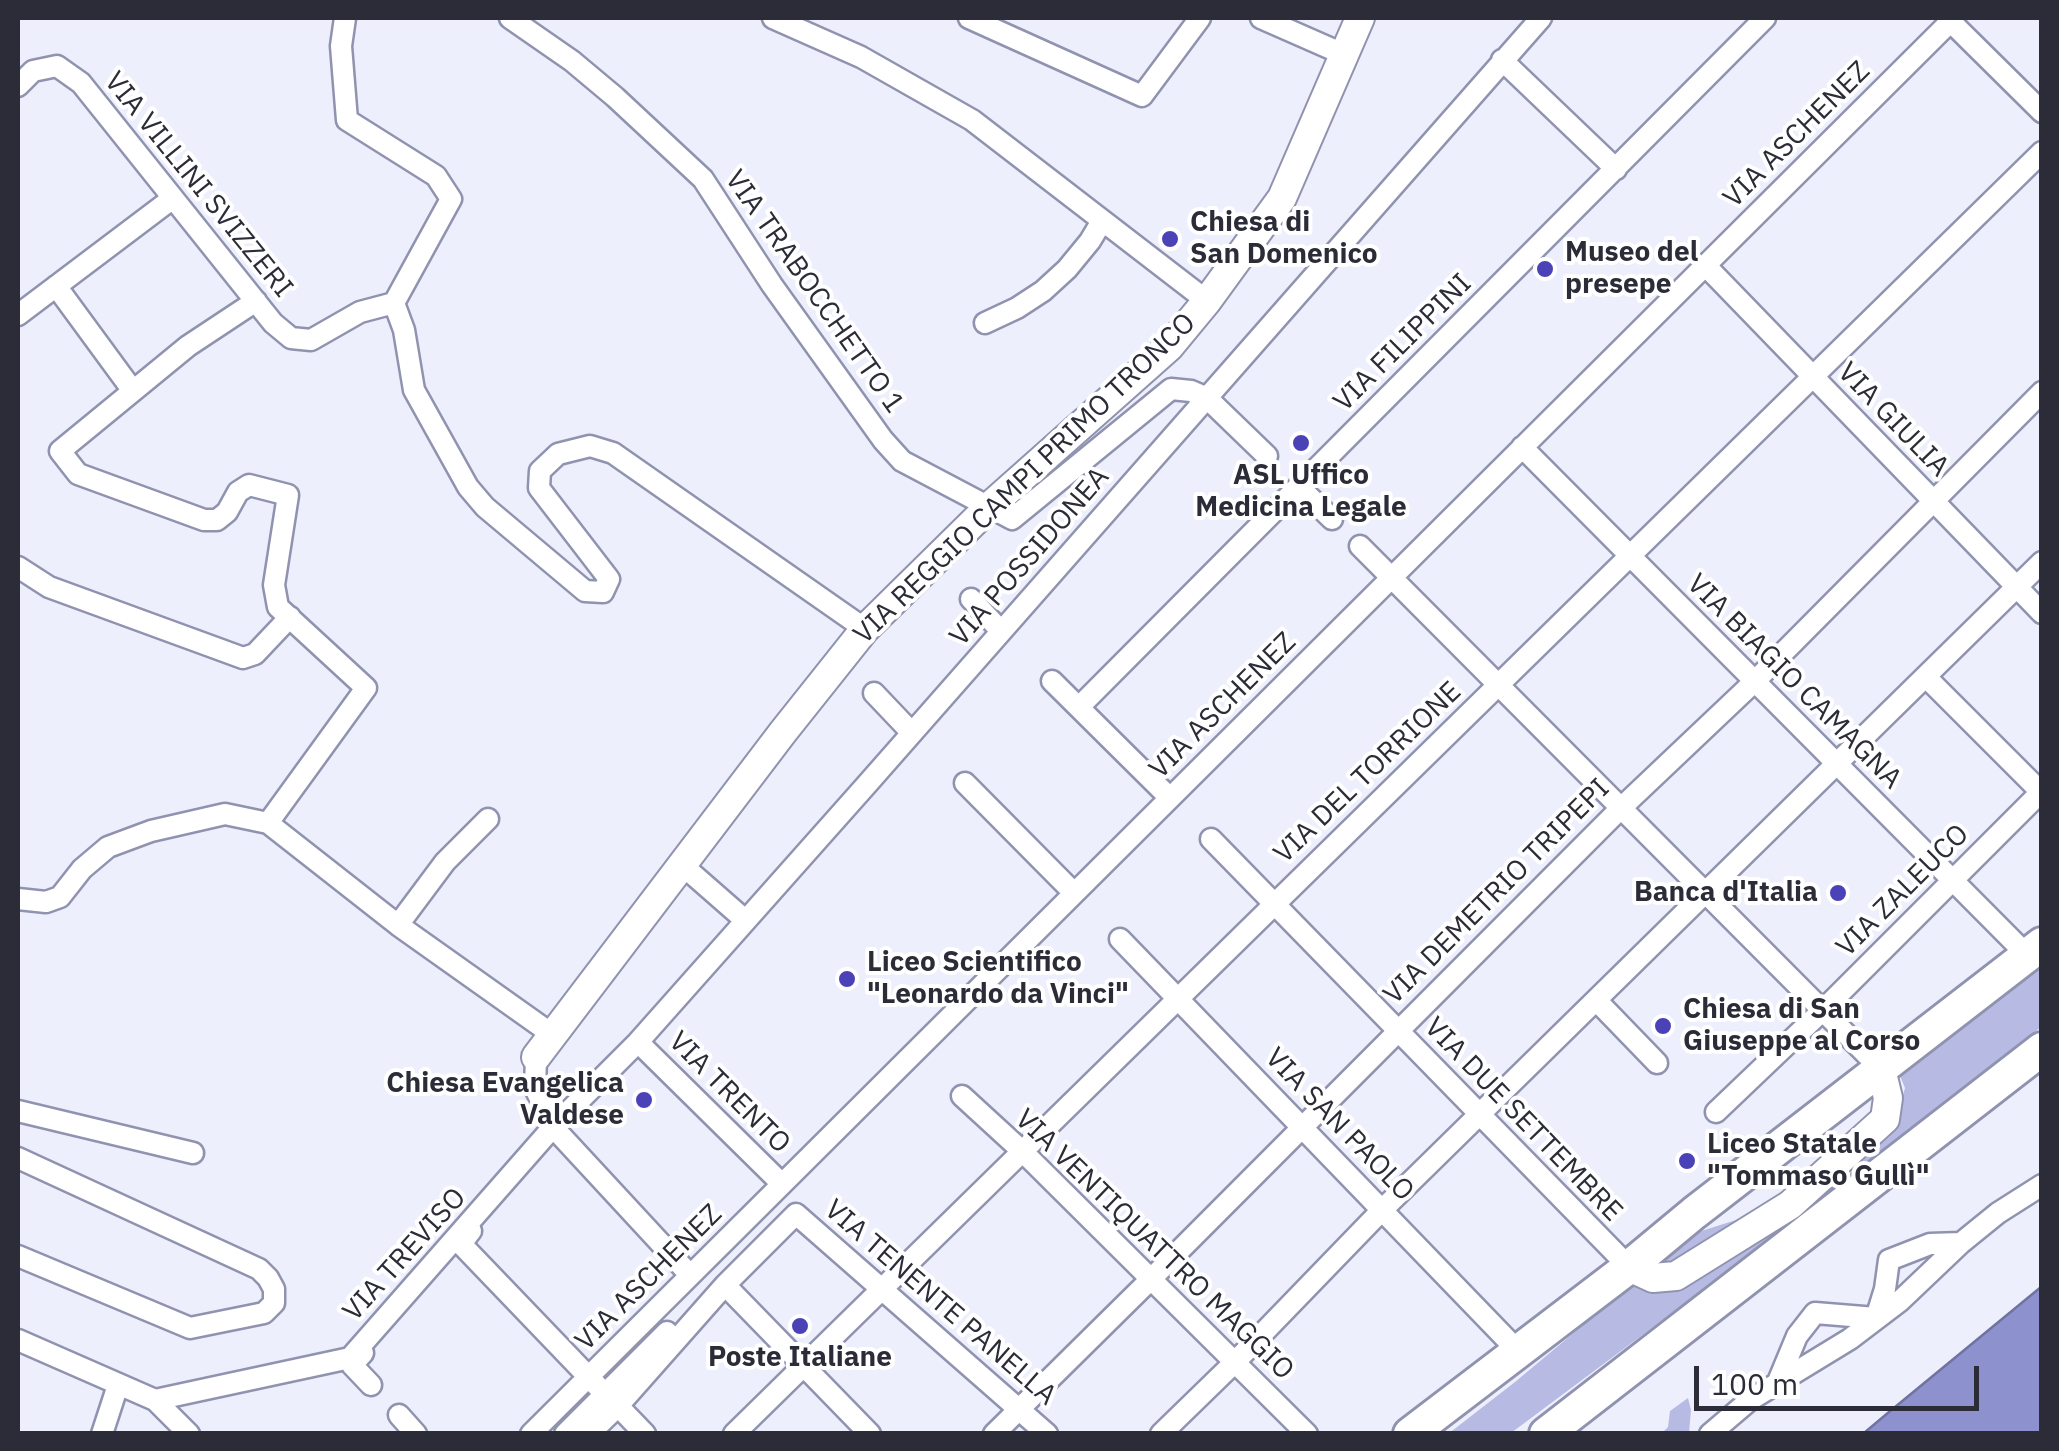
<!DOCTYPE html>
<html>
<head>
<meta charset="utf-8">
<style>
  body { margin:0 }
  #map { position:relative; width:2059px; height:1451px; overflow:hidden; background:#eeeffc; font-family:"IBM Plex Sans",sans-serif }
  canvas { display:block }
  .frame { position:absolute; inset:0; border:20px solid #2b2c37; pointer-events:none }
  .scale { position:absolute; left:1694px; top:1366px; width:285px; height:45px; box-sizing:border-box; border:5px solid #2b2c37; border-top:0; padding-left:12px; font-size:30px; line-height:35px; white-space:nowrap; color:#2b2c37; -webkit-text-stroke:8px #fff; paint-order:stroke }
</style>
</head>
<body>
<div id="map">
<canvas width="2059" height="1451"></canvas>
<div class="frame"></div>
<div class="scale">100 m</div>
</div>
<script>
const ctx = document.querySelector('canvas').getContext('2d');
ctx.lineJoin = 'round';
function fill(path, color) { ctx.fillStyle = color; ctx.fill(path, 'evenodd'); }
const toPath = rows => new Path2D(rows.map(r => 'M' + r).join(''));
function trace(path, color, width, dash) { ctx.strokeStyle = color; ctx.lineWidth = width; ctx.lineCap = dash ? 'butt' : 'round'; ctx.setLineDash(dash || []); ctx.stroke(path); }
function write(font, color, halo, rows, align = 'center') {
  ctx.font = font + ' "IBM Plex Sans",sans-serif'; ctx.lineWidth = 8; ctx.setLineDash([]); ctx.textBaseline = 'middle'; ctx.strokeStyle = halo; ctx.fillStyle = color; for (const [text, x, y, turn = 0] of rows) {
    ctx.save(); ctx.translate(x, y); ctx.rotate((+turn || 0) * Math.PI / 180); ctx.textAlign = isNaN(turn) ? turn : align; if (halo) ctx.strokeText(text, 0, 0); ctx.fillText(text, 0, 0); ctx.restore();
  }
}
fill(toPath([
  [2041,965,2041,1027,1821,1203,1810,1192,1897,1116,1905,1088,1898,1071],
  [1761,1212,1775,1236,1511,1433,1448,1434,1515,1382,1692,1234],
  [1688,1398,1691,1410,1689,1433,1662,1433,1668,1427,1670,1411]
]), '#b7bbe3');
const water = toPath([
  [2041,1287,2041,1433,1864,1433,1889,1412,2041,1287]
]);
fill(water, '#8d92cf');
trace(water, '#7073a1', 2.5);
const street = toPath([
  [510,18,572,61,615,97,703,179,772,285,883,440,902,461,1012,519,1171,389,1191,391,1207,398,1267,456],
  [773,18,861,57,972,120,1207,301],
  [969,18,1142,96,1200,18],
  [1261,18,1343,54],
  [1947,18,2042,112],
  [1502,60,1616,169],
  [18,86,33,71,57,66,81,83,273,323,291,338,311,340,360,312,394,303,451,199,436,176,347,120,341,46,345,18],
  [1705,265,2042,613],
  [56,286,133,391],
  [256,301,188,346,60,451,78,474,204,520,217,520,227,512,238,492,249,485,288,495,274,585,278,607,366,688,268,823],
  [394,303,404,330,414,390,468,487,485,507,585,591,603,592,609,579,539,488,540,471,558,454,590,446,613,453,865,629],
  [18,315,173,198],
  [985,323,1017,308,1043,291,1067,269,1090,241,1102,221],
  [1522,447,2027,955],
  [1299,487,1332,519],
  [1360,546,1881,1069],
  [18,567,49,587,243,658,255,654,290,617],
  [971,599,1001,631],
  [1926,677,2041,792],
  [1052,681,1170,798],
  [874,693,912,733],
  [1079,707,1765,18],
  [965,783,1074,893],
  [1211,839,1629,1267],
  [681,864,745,920],
  [18,899,46,902,60,897,82,869,108,847,151,831,225,814,268,823,398,925,553,1035],
  [398,925,445,862,488,819],
  [1120,939,1517,1350],
  [1597,1001,1657,1063],
  [638,1042,782,1184],
  [536,1057,535,1088,553,1127,690,1275],
  [962,1096,1022,1151,1307,1434],
  [18,1111,193,1153],
  [1716,1112,1823,1010,2042,791],
  [18,1158,259,1269,268,1278,274,1289,274,1303,264,1313,190,1328,18,1256],
  [471,1231,461,1244,605,1394],
  [725,1285,870,1434],
  [18,1340,155,1400,189,1434],
  [363,1353,352,1365,371,1385],
  [1777,1384,1797,1336,1815,1313,1876,1318,1885,1289,1889,1260,1930,1244,1961,1243],
  [155,1400,350,1358,553,1127,638,1042,869,782,1541,18],
  [618,1406,645,1434],
  [399,1415,416,1434],
  [102,1434,118,1385],
  [531,1434,1954,18],
  [565,1434,667,1332],
  [589,1434,618,1406,725,1285,796,1214,1047,1434],
  [734,1434,2042,152],
  [994,1434,1151,1279,1621,808,1755,681,2042,392],
  [1161,1434,1235,1362,1382,1210,2042,562],
  [1710,1434,1750,1400,1850,1339,1900,1301,1961,1243,1998,1213,2042,1185]
]);
const secondary = toPath([
  [536,1057,783,732,865,629,990,506,1169,347,1207,301,1282,198,1360,18],
  [1629,1267,1653,1278,1676,1276,1790,1205,1885,1119,1888,1098,1881,1069]
]);
const primary = toPath([
  [1410,1434,1629,1267,1694,1213,2042,944],
  [1546,1434,2042,1049]
]);
trace(street, '#9093af', 25);
trace(secondary, '#9093af', 32);
trace(primary, '#9093af', 38);
trace(street, '#fff', 20);
trace(secondary, '#fff', 28);
trace(primary, '#fff', 32);
for (const [x, y, r, color] of [
  [1170,239,10,"#4c42b8"],
  [1545,269,10,"#4c42b8"],
  [1301,443,10,"#4c42b8"],
  [1838,893,10,"#4c42b8"],
  [847,979,10,"#4c42b8"],
  [1663,1026,10,"#4c42b8"],
  [644,1100,10,"#4c42b8"],
  [1687,1161,10,"#4c42b8"],
  [800,1326,10,"#4c42b8"]
]) { const dot = new Path2D(); dot.arc(x, y, r, 0, 2 * Math.PI); ctx.fillStyle = color; ctx.fill(dot); trace(dot, '#fff', 4); }
write('28px', '#2b2c37', '#fff', [
  ["VIA ASCHENEZ",1797,135,-45],
  ["VIA VILLINI SVIZZERI",198,185,51],
  ["VIA TRABOCCHETTO 1",814,292,55],
  ["VIA FILIPPINI",1403,343,-45],
  ["VIA GIULIA",1893,420,46],
  ["VIA REGGIO CAMPI PRIMO TRONCO",1025,479,-44],
  ["VIA POSSIDONEA",1030,557,-49],
  ["VIA BIAGIO CAMAGNA",1794,682,45],
  ["VIA ASCHENEZ",1223,706,-45],
  ["VIA DEL TORRIONE",1368,773,-44],
  ["VIA ZALEUCO",1903,891,-45],
  ["VIA DEMETRIO TRIPEPI",1497,892,-45],
  ["VIA TRENTO",729,1093,45],
  ["VIA DUE SETTEMBRE",1523,1120,46],
  ["VIA SAN PAOLO",1339,1125,46],
  ["VIA VENTIQUATTRO MAGGIO",1154,1245,44],
  ["VIA TREVISO",405,1255,-48],
  ["VIA ASCHENEZ",649,1278,-45],
  ["VIA TENENTE PANELLA",940,1303,41]
]);
write('bold 28px', '#2b2c37', '#fff', [
  ["Chiesa di",1190,223],
  ["San Domenico",1190,255],
  ["Museo del",1565,253],
  ["presepe",1565,285],
  ["ASL Uffico",1301,476,"center"],
  ["Medicina Legale",1301,508,"center"],
  ["Banca d'Italia",1818,893,"right"],
  ["Liceo Scientifico",867,963],
  ["\"Leonardo da Vinci\"",867,995],
  ["Chiesa di San",1683,1010],
  ["Giuseppe al Corso",1683,1042],
  ["Chiesa Evangelica",624,1084,"right"],
  ["Valdese",624,1116,"right"],
  ["Liceo Statale",1707,1145],
  ["\"Tommaso Gullì\"",1707,1177],
  ["Poste Italiane",800,1358,"center"]
], 'left');
</script>
</body>
</html>
